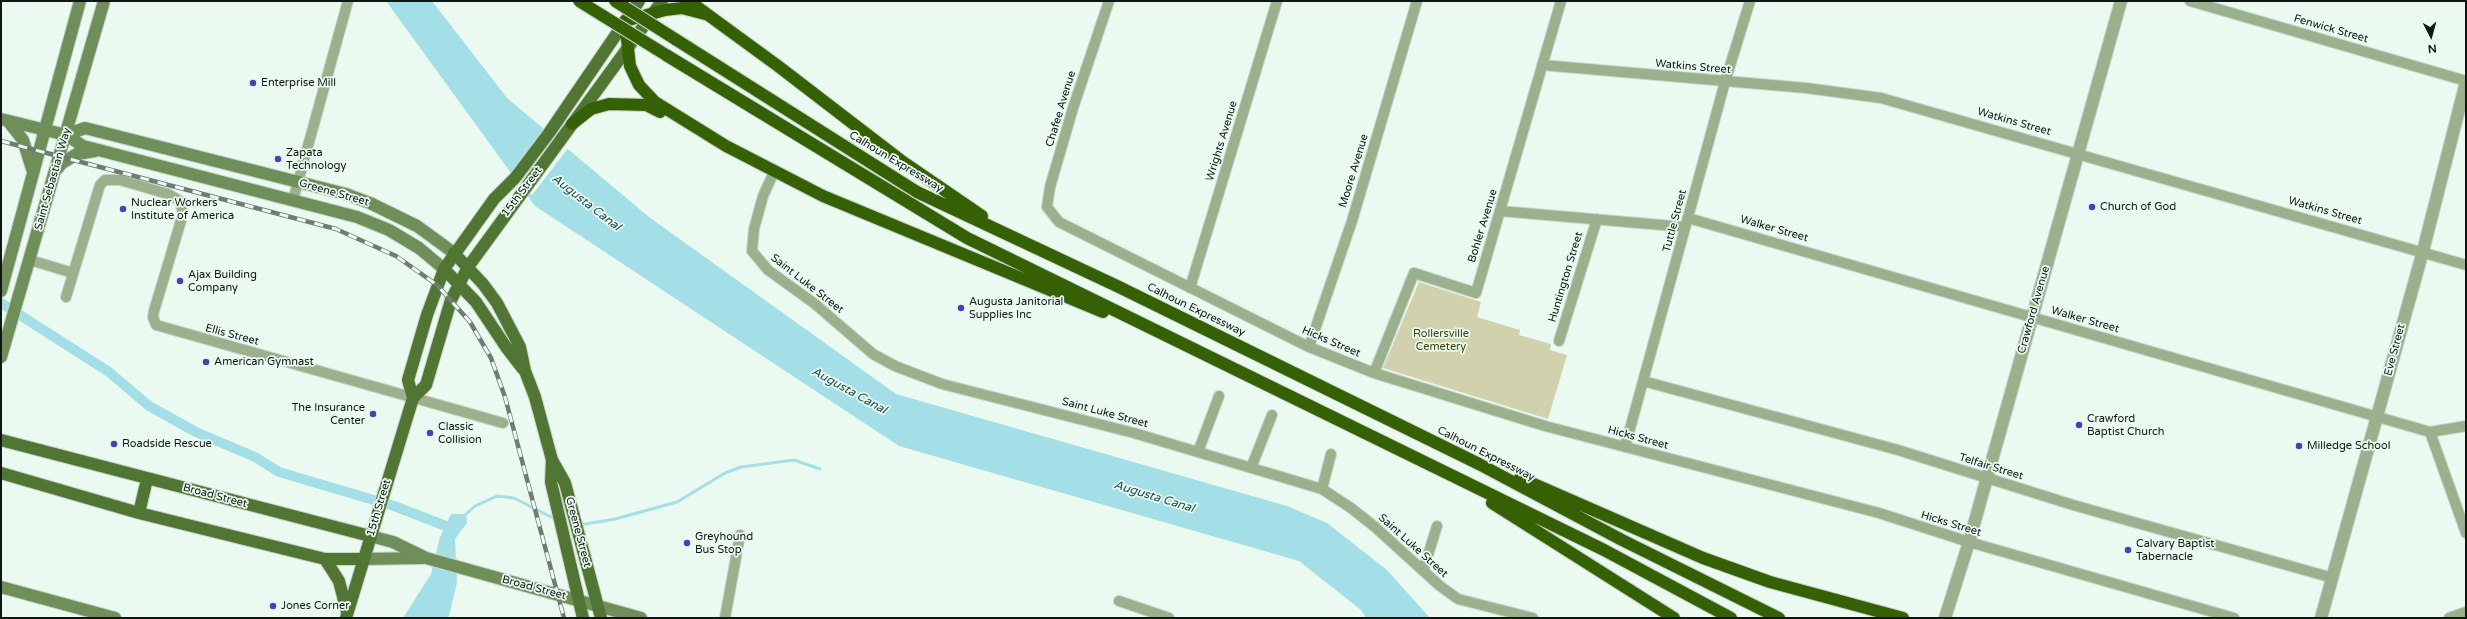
<!DOCTYPE html>
<html>
<head>
<meta charset="utf-8">
<style>
  body { margin:0 }
  #map { position:relative; width:2467px; height:619px; overflow:hidden; background:#eafaf0; font-family:"Varela Round",sans-serif }
  canvas { display:block }
  .frame { position:absolute; inset:0; border:2px solid #101612; pointer-events:none }
  .north { position:absolute; left:2411px; top:16px; width:40px; height:40px; -webkit-text-stroke:3px #eafaf0; paint-order:stroke; rotate:174deg; font-size:11px; font-weight:700; line-height:16px; text-align:center; color:#101612 }
  .north::after { content:''; display:block; margin:auto; width:14px; height:18px; background:#101612; clip-path:polygon(50% 0,100% 100%,50% 72%,0 100%) }
</style>
</head>
<body>
<div id="map">
<canvas width="2467" height="619"></canvas>
<div class="frame"></div>
<div class="north">N</div>
</div>
<script>
const ctx = document.querySelector('canvas').getContext('2d');
ctx.lineJoin = 'round';
function fill(path, color) { ctx.fillStyle = color; ctx.fill(path, 'evenodd'); }
const toPath = rows => new Path2D(rows.map(r => 'M' + r).join(''));
function trace(path, color, width, dash) { ctx.strokeStyle = color; ctx.lineWidth = width; ctx.lineCap = dash ? 'butt' : 'round'; ctx.setLineDash(dash || []); ctx.stroke(path); }
function write(font, color, halo, rows, align = 'center') {
  ctx.font = font + ' "Varela Round",sans-serif'; ctx.lineWidth = 3.5; ctx.setLineDash([]); ctx.textBaseline = 'middle'; ctx.strokeStyle = halo; ctx.fillStyle = color; for (const [text, x, y, turn = 0] of rows) {
    ctx.save(); ctx.translate(x, y); ctx.rotate((+turn || 0) * Math.PI / 180); ctx.textAlign = isNaN(turn) ? turn : align; if (halo) ctx.strokeText(text, 0, 0); ctx.fillText(text, 0, 0); ctx.restore();
  }
}
fill(toPath([
  [1419,282,1481,302,1477,317,1520,330,1519,335,1551,344,1550,350,1567,355,1548,419,1383,368]
]), '#d1d2ad');
fill(toPath([
  [386,1,432,1,507,98,649,217,896,394,1287,506,1327,523,1387,570,1430,618,1366,618,1361,610,1299,561,899,446,535,206],
  [451,514,466,514,467,523,455,539,457,583,449,615,448,618,403,618,431,574,440,537]
]), '#a4dfe7');
fill(toPath([
  [545,128,569,147,532,195,515,181,510,175]
]), '#eafaf0');
trace(toPath([
  [464,516,475,506,497,496,514,498,557,520],
  [580,525,615,519,677,502,725,473,741,467,794,460,820,469]
]), '#a4dfe7', 3);
trace(toPath([
  [1,303,109,372,149,406,196,432,255,457,279,472,394,506,451,528,448,534]
]), '#a4dfe7', 10);
const minor = toPath([
  [1109,1,1073,108,1050,187,1047,207,1059,222,1309,347,1374,373,1545,426,1879,513,1969,542,2234,618],
  [2190,1,2466,81],
  [1542,65,1806,88,1881,98,2466,265],
  [774,172,763,196,754,229,752,251,768,270,815,304,873,354,895,366,942,384,1134,433,1322,489,1351,508,1375,527,1440,586,1458,599,1533,618],
  [293,200,348,1],
  [1500,211,1685,227],
  [1688,218,2430,432,2466,426],
  [30,260,73,273],
  [1190,288,1277,1],
  [66,297,100,185,105,180,120,180,168,194,180,201,183,214,154,311,153,317,156,325,503,423],
  [1559,341,1597,219],
  [1309,347,1352,221,1417,1],
  [1374,373,1414,273,1476,293,1561,1],
  [1643,381,1898,450,2073,505,2333,578],
  [2430,432,2466,533],
  [1625,447,1725,82,1750,1],
  [1198,452,1219,396],
  [1251,468,1272,415],
  [1322,489,1331,454],
  [1423,571,1437,526],
  [1119,601,1169,618],
  [725,618,740,535],
  [2449,618,2466,612]
]);
const tertiary = toPath([
  [1945,618,1969,542,2121,1],
  [2321,618,2423,251,2466,82]
]);
const secondary = toPath([
  [1,119,66,135,83,146,357,217,389,230,419,248,444,269],
  [8,121,23,140,32,169],
  [66,135,85,128,346,194,370,203,417,226,454,253],
  [57,169,62,163,77,154,95,151],
  [1,291,80,1],
  [1,357,104,1],
  [370,536,393,542,426,558,641,618],
  [363,559,423,558],
  [1,587,115,618]
]);
const primary = toPath([
  [454,253,483,284,497,303,520,347,525,371,535,397,552,460,565,483,601,618],
  [444,269,476,302,506,347,523,369],
  [413,398,408,380,427,315,444,269,494,199,515,178,549,133,639,1],
  [1,440,370,536],
  [552,460,551,482,583,618],
  [1,473,139,513,325,559,363,559],
  [139,513,147,479],
  [325,559,339,581,347,612],
  [346,618,413,398,426,385,451,300,468,267,662,1]
]);
const motorway = toPath([
  [689,1,778,66,903,162,982,216],
  [705,14,682,8,665,10,625,21,630,66,639,85,655,102,726,146,823,196,1103,312],
  [675,39,917,192,1119,287,1479,464,1622,540,1779,618],
  [666,55,967,238,1604,550,1731,618],
  [572,124,591,109,609,104,646,105,660,112],
  [1520,478,1703,558,1770,582,1903,618],
  [1492,503,1674,618]
]);
trace(minor, '#c7d6cc', 12);
trace(tertiary, '#c7d6cc', 14);
trace(secondary, '#c7d6cc', 14);
trace(primary, '#c7d6cc', 14);
trace(motorway, '#c7d6cc', 14);
trace(minor, '#9bb08d', 10);
trace(tertiary, '#9bb08d', 12);
trace(secondary, '#708e5a', 12);
trace(primary, '#517533', 12);
trace(motorway, '#366004', 12);
const rail = toPath([
  [1,141,336,229,396,256,437,285,470,322,491,358,505,397,564,618]
]);
trace(rail, '#707b74', 4.5);
trace(rail, '#eafaf0', 3, [9]);
const motorwayBridge = toPath([
  [579,1,666,55],
  [615,1,675,39]
]);
trace(motorwayBridge, '#c7d6cc', 14, []);
trace(motorwayBridge, '#366004', 12);
for (const [x, y, r, color] of [
  [253,83,4,"#4c3fb6"],
  [278,159,4,"#4c3fb6"],
  [2092,207,4,"#4c3fb6"],
  [123,209,4,"#4c3fb6"],
  [180,281,4,"#4c3fb6"],
  [961,308,4,"#4c3fb6"],
  [206,362,4,"#4c3fb6"],
  [373,414,4,"#4c3fb6"],
  [2079,425,4,"#4c3fb6"],
  [430,433,4,"#4c3fb6"],
  [114,444,4,"#4c3fb6"],
  [2299,446,4,"#4c3fb6"],
  [687,543,4,"#4c3fb6"],
  [2128,550,4,"#4c3fb6"],
  [273,606,4,"#4c3fb6"]
]) { const dot = new Path2D(); dot.arc(x, y, r, 0, 2 * Math.PI); ctx.fillStyle = color; ctx.fill(dot); trace(dot, '#eafaf0', 1.5); }
write('11px', '#101612', '#eafaf0', [
  ["Fenwick Street",2331,29,16],
  ["Watkins Street",1693,67,5],
  ["Chafee Avenue",1061,109,-73],
  ["Watkins Street",2014,122,16],
  ["Wrights Avenue",1222,141,-73],
  ["Calhoun Expressway",896,162,31],
  ["Moore Avenue",1354,171,-73],
  ["Saint Sebastian Way",53,179,-74],
  ["15th Street",522,192,-53],
  ["Greene Street",334,193,16],
  ["Watkins Street",2325,211,16],
  ["Tuttle Street",1675,221,-75],
  ["Bohler Avenue",1483,226,-73],
  ["Walker Street",1774,229,16],
  ["Huntington Street",1566,277,-73],
  ["Saint Luke Street",807,284,38],
  ["Calhoun Expressway",1196,310,26],
  ["Crawford Avenue",2034,310,-74],
  ["Walker Street",2085,320,16],
  ["Ellis Street",232,335,15],
  ["Hicks Street",1331,342,23],
  ["Eve Street",2395,350,-75],
  ["Saint Luke Street",1105,413,15],
  ["Hicks Street",1638,438,15],
  ["Calhoun Expressway",1486,454,27],
  ["Telfair Street",1991,467,17],
  ["Broad Street",215,496,15],
  ["15th Street",379,508,-73],
  ["Hicks Street",1951,524,17],
  ["Greene Street",578,532,75],
  ["Saint Luke Street",1413,546,42],
  ["Broad Street",534,588,15]
]);
write('11px', '#101612', '#eafaf0', [
  ["Enterprise Mill",261,83],
  ["Zapata",286,153],
  ["Technology",286,166],
  ["Nuclear Workers",131,203],
  ["Institute of America",131,216],
  ["Church of God",2100,207],
  ["Ajax Building",188,275],
  ["Company",188,288],
  ["Augusta Janitorial",969,302],
  ["Supplies Inc",969,315],
  ["American Gymnast",214,362],
  ["The Insurance",365,408,"right"],
  ["Center",365,421,"right"],
  ["Crawford",2087,419],
  ["Baptist Church",2087,432],
  ["Classic",438,427],
  ["Collision",438,440],
  ["Roadside Rescue",122,444],
  ["Milledge School",2307,446],
  ["Greyhound",695,537],
  ["Bus Stop",695,550],
  ["Calvary Baptist",2136,544],
  ["Tabernacle",2136,557],
  ["Jones Corner",281,606]
], 'left');
write('11px', '#414007', '#eafaf0', [
  ["Rollersville",1441,334],
  ["Cemetery",1441,347]
]);
write('italic 12px', '#194d53', '#eafaf0', [
  ["Augusta Canal",586,203,38],
  ["Augusta Canal",849,391,29],
  ["Augusta Canal",1154,497,17]
]);
</script>
</body>
</html>
